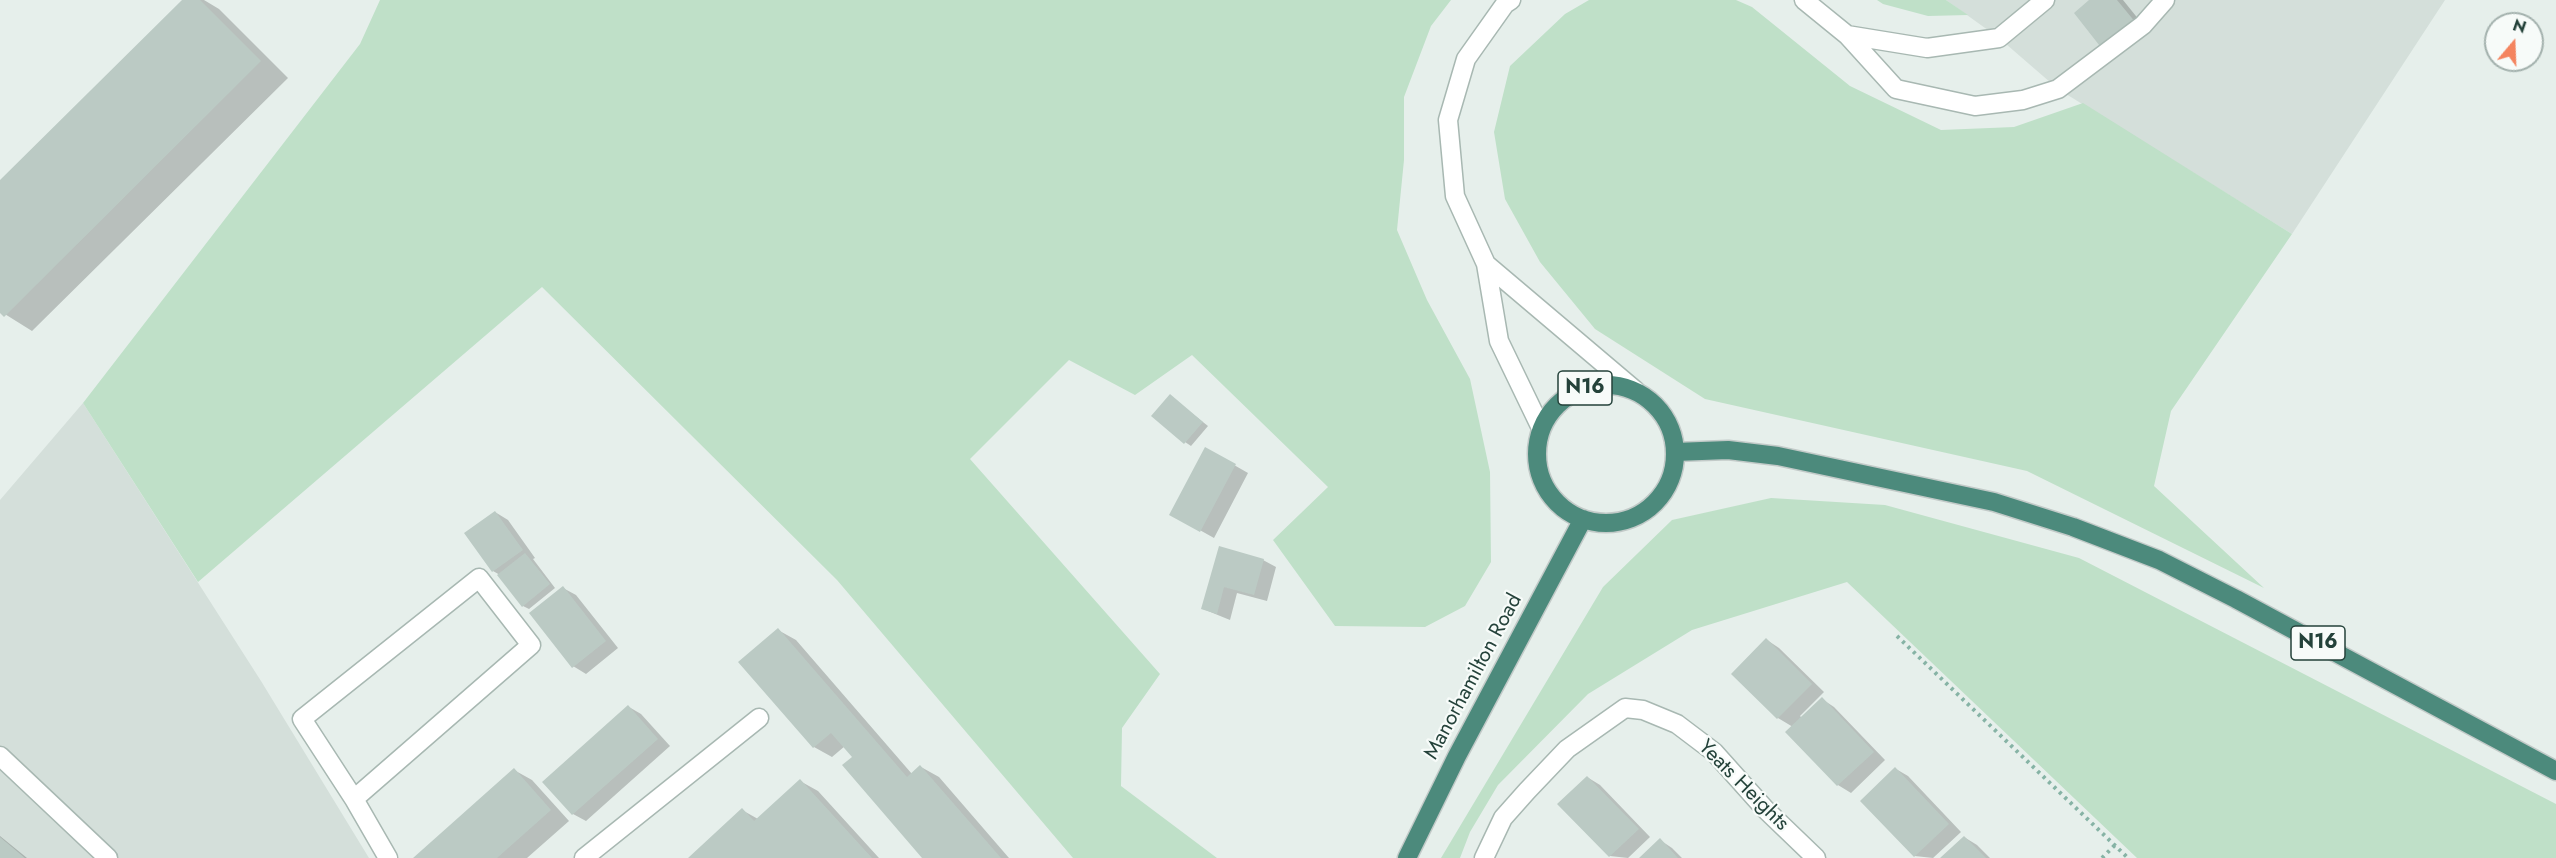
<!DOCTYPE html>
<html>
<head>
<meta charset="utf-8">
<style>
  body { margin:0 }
  #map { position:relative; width:2556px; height:858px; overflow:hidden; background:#e6efeb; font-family:Jost,sans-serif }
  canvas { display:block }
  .north { position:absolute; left:2484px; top:12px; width:60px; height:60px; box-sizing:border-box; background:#f7fbf9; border:2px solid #a3b1ad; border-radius:50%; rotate:19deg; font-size:16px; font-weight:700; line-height:24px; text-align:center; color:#24423a }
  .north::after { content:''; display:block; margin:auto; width:21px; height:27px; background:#f4845f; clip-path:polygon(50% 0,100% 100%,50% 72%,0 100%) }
</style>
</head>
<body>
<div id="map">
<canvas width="2556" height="858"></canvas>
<div class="north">N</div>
</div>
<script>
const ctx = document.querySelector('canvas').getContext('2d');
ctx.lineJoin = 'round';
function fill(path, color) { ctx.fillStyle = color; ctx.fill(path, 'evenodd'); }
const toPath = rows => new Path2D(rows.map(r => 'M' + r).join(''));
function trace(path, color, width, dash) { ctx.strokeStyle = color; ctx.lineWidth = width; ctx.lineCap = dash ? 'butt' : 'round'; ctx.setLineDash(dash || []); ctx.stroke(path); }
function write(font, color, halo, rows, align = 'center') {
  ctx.font = font + ' Jost,sans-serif'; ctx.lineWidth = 4.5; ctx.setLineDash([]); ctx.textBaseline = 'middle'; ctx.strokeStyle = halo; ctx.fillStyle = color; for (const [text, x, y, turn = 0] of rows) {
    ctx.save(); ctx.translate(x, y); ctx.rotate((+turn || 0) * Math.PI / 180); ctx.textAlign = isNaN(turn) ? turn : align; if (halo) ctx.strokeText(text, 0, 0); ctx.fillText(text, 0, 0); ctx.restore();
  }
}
fill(toPath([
  [1946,0,2445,0,2292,234,2058,89,1999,38],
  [83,403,261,681,369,858,0,858,0,500]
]), '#d4dfda');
fill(toPath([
  [380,0,1451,0,1431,26,1404,97,1404,160,1397,230,1427,300,1470,379,1490,472,1491,562,1465,606,1425,627,1335,626,1273,540,1328,487,1192,355,1135,395,1069,360,970,459,1160,674,1122,728,1121,786,1217,858,1073,858,837,580,542,287,198,582,83,403,360,44],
  [1589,0,1736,0,1752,7,1850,86,1941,130,2014,127,2083,103,2292,234,2171,411,2154,486,2264,588,2027,471,1705,399,1595,329,1540,262,1505,199,1494,132,1510,66,1565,14],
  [1877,0,1946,0,1968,15,1928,16,1883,4],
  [1771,498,1885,505,2079,558,2556,804,2556,858,2137,858,1847,582,1692,630,1588,694,1498,785,1470,832,1460,858,1441,858,1603,587,1672,520]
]), '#bfe0c8');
fill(toPath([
  [184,0,204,0,219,9,288,78,32,331,0,311,0,182],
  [2092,0,2123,0,2148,31],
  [1170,396,1208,426,1191,446,1185,442],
  [1206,449,1248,473,1214,538,1171,514],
  [495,512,508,520,535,558,533,559,555,588,529,609,523,606,500,575,493,571],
  [1220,548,1263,560,1276,567,1267,601,1237,593,1230,620,1203,609],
  [563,588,576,595,618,648,586,674,573,666],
  [778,630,796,640,912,774,921,767,939,777,1009,858,924,858,845,746,832,757,814,747],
  [1767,640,1779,648,1824,692,1800,716,1802,718,1822,699,1834,707,1885,760,1851,793,1838,785,1788,732,1793,727,1778,718,1734,674],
  [629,707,641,714,670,746,586,821,573,814,544,782],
  [1896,769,1908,776,1961,832,1933,858,1915,856,1862,801],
  [514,770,532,780,569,821,527,858,415,858],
  [1587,777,1600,785,1650,837,1628,858,1610,856],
  [800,781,818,791,879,858,690,858,742,810,758,819],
  [0,836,27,858,0,858],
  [1964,837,1977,845,1990,858,1943,858],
  [1660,840,1672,848,1682,858,1641,858]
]), '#0003');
fill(toPath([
  [182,0,200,0,261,61,4,317,0,313,0,180],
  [2089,0,2117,0,2136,23,2103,50,2074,13],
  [1170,394,1203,422,1184,444,1151,416],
  [1205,447,1236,464,1200,532,1169,515],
  [495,511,523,550,492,572,464,533],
  [1219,546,1264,559,1254,595,1224,587,1217,614,1201,609],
  [525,553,550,584,522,607,497,575],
  [563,586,606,641,572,668,529,613],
  [778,628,907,777,920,765,1001,858,922,858,842,765,852,757,831,733,813,748,738,662],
  [1766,638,1812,684,1777,719,1731,674],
  [1822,697,1874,752,1837,786,1785,732],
  [628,705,658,739,572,815,542,782],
  [1895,767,1949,824,1914,857,1860,801],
  [514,768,551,810,497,858,413,858],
  [1587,776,1639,829,1609,857,1557,804],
  [800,779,872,858,688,858,742,808,754,821],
  [1964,836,1986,858,1940,858],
  [0,837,25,858,0,858],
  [1660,838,1678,858,1639,858]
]), '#bbcac4');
const service = toPath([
  [1511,0,1505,4,1466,59,1448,120,1455,196,1486,264,1499,341,1541,428],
  [1804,0,1847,35,1896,89,1975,106,2023,100,2058,89,2143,25,2165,0],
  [1847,35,1927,48,1999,38,2045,0],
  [1486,264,1636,391],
  [479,578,531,645,354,799,302,719,479,578],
  [0,756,108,858],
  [354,799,388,858],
  [584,858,759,718]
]);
const minor = toPath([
  [1484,858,1503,818,1527,791,1567,749,1625,708,1643,710,1677,724,1714,752,1765,809,1816,858]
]);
const trunk = toPath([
  '1537 454a69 69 0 1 1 138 0a69 69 0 1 1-138 0Z',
  [1675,452,1728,450,1778,456,1994,502,2073,527,2159,560,2236,599,2556,771],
  [1407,858,1457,756,1583,519]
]);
trace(service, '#a8b8b2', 21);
trace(minor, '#a8b8b2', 21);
trace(trunk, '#c2cac8', 21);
trace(toPath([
  [1897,636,2128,858],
  [2102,858,2115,845]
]), '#86b3a5', 4, [3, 4.5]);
trace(service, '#fff', 18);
trace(minor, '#fff', 18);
trace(trunk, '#4c8a7c', 18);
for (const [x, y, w] of [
  [1585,388,54],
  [2318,643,54]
]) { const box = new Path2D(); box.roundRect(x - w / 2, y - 17, w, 34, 4.5); ctx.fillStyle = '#f7fbf9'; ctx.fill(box); trace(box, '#24423a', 1.5); }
write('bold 20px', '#24423a', null, [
  ["N16",1585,388],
  ["N16",2318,643]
]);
write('21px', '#24423a', '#f7fbf9', [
  ["Manorhamilton Road",1474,677,-62],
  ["Yeats Heights",1743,786,45]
]);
</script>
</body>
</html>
